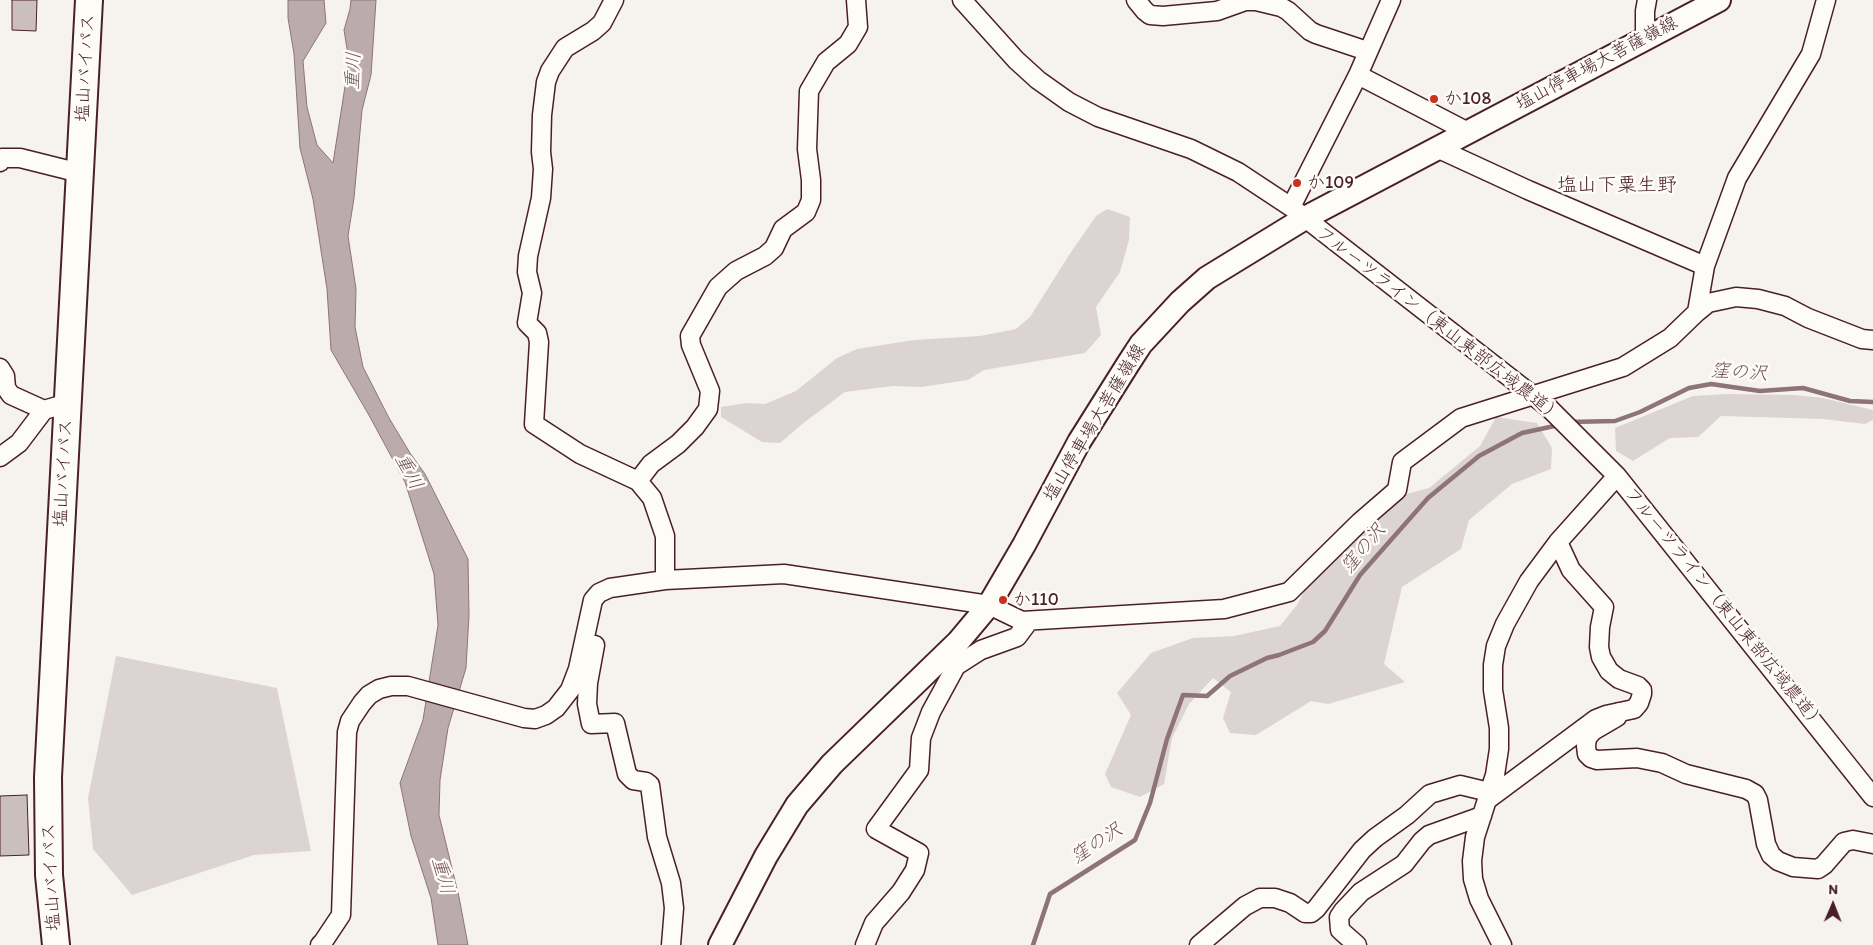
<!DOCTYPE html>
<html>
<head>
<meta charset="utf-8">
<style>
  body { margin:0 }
  #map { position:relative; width:1873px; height:945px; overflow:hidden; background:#f6f3ef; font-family:Itim,sans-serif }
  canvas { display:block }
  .north { position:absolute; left:1808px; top:880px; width:50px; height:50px; -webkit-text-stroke:4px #fdfcf7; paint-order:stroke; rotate:1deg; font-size:14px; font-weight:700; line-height:20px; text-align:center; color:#4a1f2b }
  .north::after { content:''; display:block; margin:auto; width:18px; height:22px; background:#4a1f2b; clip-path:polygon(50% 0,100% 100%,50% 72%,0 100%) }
</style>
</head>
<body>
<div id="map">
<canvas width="1873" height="945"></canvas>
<div class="north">N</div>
</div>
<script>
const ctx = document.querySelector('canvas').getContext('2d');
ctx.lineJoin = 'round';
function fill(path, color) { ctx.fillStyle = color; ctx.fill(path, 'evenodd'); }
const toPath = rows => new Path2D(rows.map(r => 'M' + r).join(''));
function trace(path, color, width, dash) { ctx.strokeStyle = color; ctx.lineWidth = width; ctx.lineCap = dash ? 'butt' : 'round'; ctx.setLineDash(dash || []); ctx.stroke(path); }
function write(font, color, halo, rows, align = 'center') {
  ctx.font = font + ' Itim,"Klee One",sans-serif'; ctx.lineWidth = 5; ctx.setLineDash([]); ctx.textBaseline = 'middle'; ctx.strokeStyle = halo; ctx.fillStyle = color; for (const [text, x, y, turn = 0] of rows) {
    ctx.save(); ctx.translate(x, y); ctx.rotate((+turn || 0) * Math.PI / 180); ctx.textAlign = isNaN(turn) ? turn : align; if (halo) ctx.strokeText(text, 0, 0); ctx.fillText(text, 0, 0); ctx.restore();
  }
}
fill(toPath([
  [1107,209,1130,217,1129,240,1120,272,1096,307,1101,335,1085,353,984,370,968,380,921,387,893,386,845,392,806,421,780,443,762,442,721,417,721,407,746,403,765,404,796,391,837,358,857,349,914,340,980,336,1016,329,1030,317,1069,255,1096,216],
  [1726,394,1795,395,1823,398,1873,410,1873,420,1865,424,1823,419,1721,416,1698,437,1670,438,1633,461,1616,451,1615,428,1693,396],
  [1496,417,1537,423,1552,448,1551,469,1512,484,1469,520,1461,549,1402,587,1384,664,1405,682,1328,704,1311,701,1256,735,1230,733,1223,718,1231,692,1213,678,1189,704,1172,738,1164,784,1140,797,1111,787,1105,774,1131,715,1117,693,1151,653,1193,638,1234,636,1280,626,1297,605,1315,571,1362,533,1395,497,1429,488,1480,446],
  [116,656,277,688,311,851,254,855,132,895,93,849,88,798]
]), '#dcd4d2');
const water = toPath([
  [288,0,324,0,326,23,303,61,307,107,317,145,333,163,349,61,344,30,350,9,351,0,376,0,371,75,362,110,354,198,348,236,356,289,355,327,363,367,389,418,410,453,425,474,468,559,469,615,466,668,448,728,440,780,439,815,459,897,468,945,438,945,431,898,411,836,400,783,423,720,438,625,434,574,405,482,370,417,331,350,327,289,313,199,300,148,294,54,288,18,288,0]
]);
fill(water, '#bbabac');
trace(water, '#8e7378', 1);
trace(toPath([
  [1569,422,1615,421,1640,412,1689,388,1711,384,1760,391,1803,388,1850,401,1873,402],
  [1033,945,1050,894,1135,840,1150,803,1167,739,1183,695,1207,696,1230,676,1267,658,1279,655,1313,642,1325,631,1360,575,1428,498,1479,456,1522,433,1559,425]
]), '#8e7378', 4.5);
const building = toPath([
  [12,0,37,0,36,31,12,30,12,0],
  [27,795,29,855,0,856,0,796,27,795]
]);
fill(building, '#cbbfbe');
trace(building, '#4a1f2b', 1);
const minor = toPath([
  [614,0,602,23,593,31,565,48,550,71,546,82,542,115,541,152,543,169,541,198,528,256,527,272,532,293,527,323,537,333,539,342,534,424,580,454,638,481],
  [962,0,1016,60,1038,80,1069,102,1098,117,1191,149,1238,172,1291,207,1549,408,1617,476,1873,797],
  [1136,0,1145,11,1150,15,1163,16,1217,11,1245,1,1256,1,1281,7,1288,11,1310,31,1316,34,1367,51],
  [1391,0,1358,75,1470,133],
  [1645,38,1645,11,1647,0],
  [1439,149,1528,190,1705,266],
  [0,162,2,158,20,158,80,173],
  [1291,207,1358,75],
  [1697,312,1705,266,1737,178,1811,54,1826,0],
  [0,368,5,376,6,388,11,395,44,410],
  [0,457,19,443,44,410,68,403],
  [665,580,665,536,652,498,638,481,651,464,678,444,695,427,708,409,710,391,691,345,690,336,718,287,736,271,765,256,774,248,783,229,806,212,811,200,811,180,807,149,809,91,826,62,848,44,858,27,856,0],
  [595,645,588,683,587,704,591,724,615,723,627,774,633,780,646,782,650,785,657,837,671,883,674,908,671,945],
  [1619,712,1617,717,1593,731,1587,738,1586,746,1587,754,1591,758,1597,760,1637,758,1662,763,1686,774,1746,789,1755,794,1758,800,1766,844,1771,855,1778,861,1793,867,1818,869,1824,865,1844,842,1853,840,1873,844],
  [1487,800,1596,719,1606,715,1634,709,1639,703,1642,694,1642,690,1638,686,1619,679,1609,671,1601,657,1599,647,1600,627,1604,607,1571,570,1558,542],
  [320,945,323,942,341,915,347,732,350,721,362,703,369,695,379,689,391,686,408,686,524,718,535,719,546,715,556,708,570,690,578,669,593,600,599,593,610,588,665,580,784,574,989,605,1022,621,1224,609,1289,592,1360,522,1397,490,1402,462,1461,418,1623,367,1670,338,1697,312,1708,303,1736,297,1758,299,1785,306,1808,318,1862,339,1873,340],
  [865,945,874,923,901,892,915,870,919,853,876,829,919,770,921,738,931,712,956,666,981,650,1017,637,1029,621],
  [1199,945,1245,906,1260,898,1275,898,1290,903,1305,913,1311,913,1316,909,1362,850,1375,838,1407,815,1430,794,1460,785,1489,792],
  [1357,945,1340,930,1339,917,1343,911,1361,892,1404,864,1422,841,1429,835,1482,816],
  [1502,945,1479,899,1473,879,1472,861,1475,837,1495,775,1499,749,1499,728,1493,690,1493,665,1496,646,1505,624,1529,581,1558,542,1617,476]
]);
const major = toPath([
  [720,945,766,856,797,805,832,764,958,642,989,605,1024,545,1079,442,1128,364,1141,344,1180,302,1207,278,1305,218,1719,0]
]);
const highway = toPath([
  [56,945,49,875,48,777,89,0]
]);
trace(minor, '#4a1f2b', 21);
trace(major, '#4a1f2b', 26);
trace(highway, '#4a1f2b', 30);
trace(minor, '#fdfcf7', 18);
trace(major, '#fdfcf7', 22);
trace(highway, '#fdfcf7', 26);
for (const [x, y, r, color] of [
  [1434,99,5,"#c8321e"],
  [1297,183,5,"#c8321e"],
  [1003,600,5,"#c8321e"]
]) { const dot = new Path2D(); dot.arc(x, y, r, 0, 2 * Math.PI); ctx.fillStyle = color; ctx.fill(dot); trace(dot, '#fdfcf7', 2); }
write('18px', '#4a1f2b', '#fdfcf7', [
  ["塩山停車場大菩薩嶺線",1597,64,-28],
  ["塩山バイパス",86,68,-87],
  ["フルーツライン（東山東部広域農道）",1439,325,38],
  ["塩山停車場大菩薩嶺線",1095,423,-59],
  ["塩山バイパス",64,473,-87],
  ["フルーツライン（東山東部広域農道）",1724,609,51],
  ["塩山バイパス",52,877,-93]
]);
write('18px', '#4a1f2b', '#fdfcf7', [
  ["か108",1444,99],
  ["か109",1307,183],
  ["か110",1013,600]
], 'left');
write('italic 19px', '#725058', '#fdfcf7', [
  ["重川",354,71,-87],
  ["窪の沢",1739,373,3],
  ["重川",408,472,62],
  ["窪の沢",1364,549,-51],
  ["窪の沢",1097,844,-34],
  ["重川",442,876,75]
]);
write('20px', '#4a1f2b', '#fdfcf7', [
  ["塩山下粟生野",1617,186]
]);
</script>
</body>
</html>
